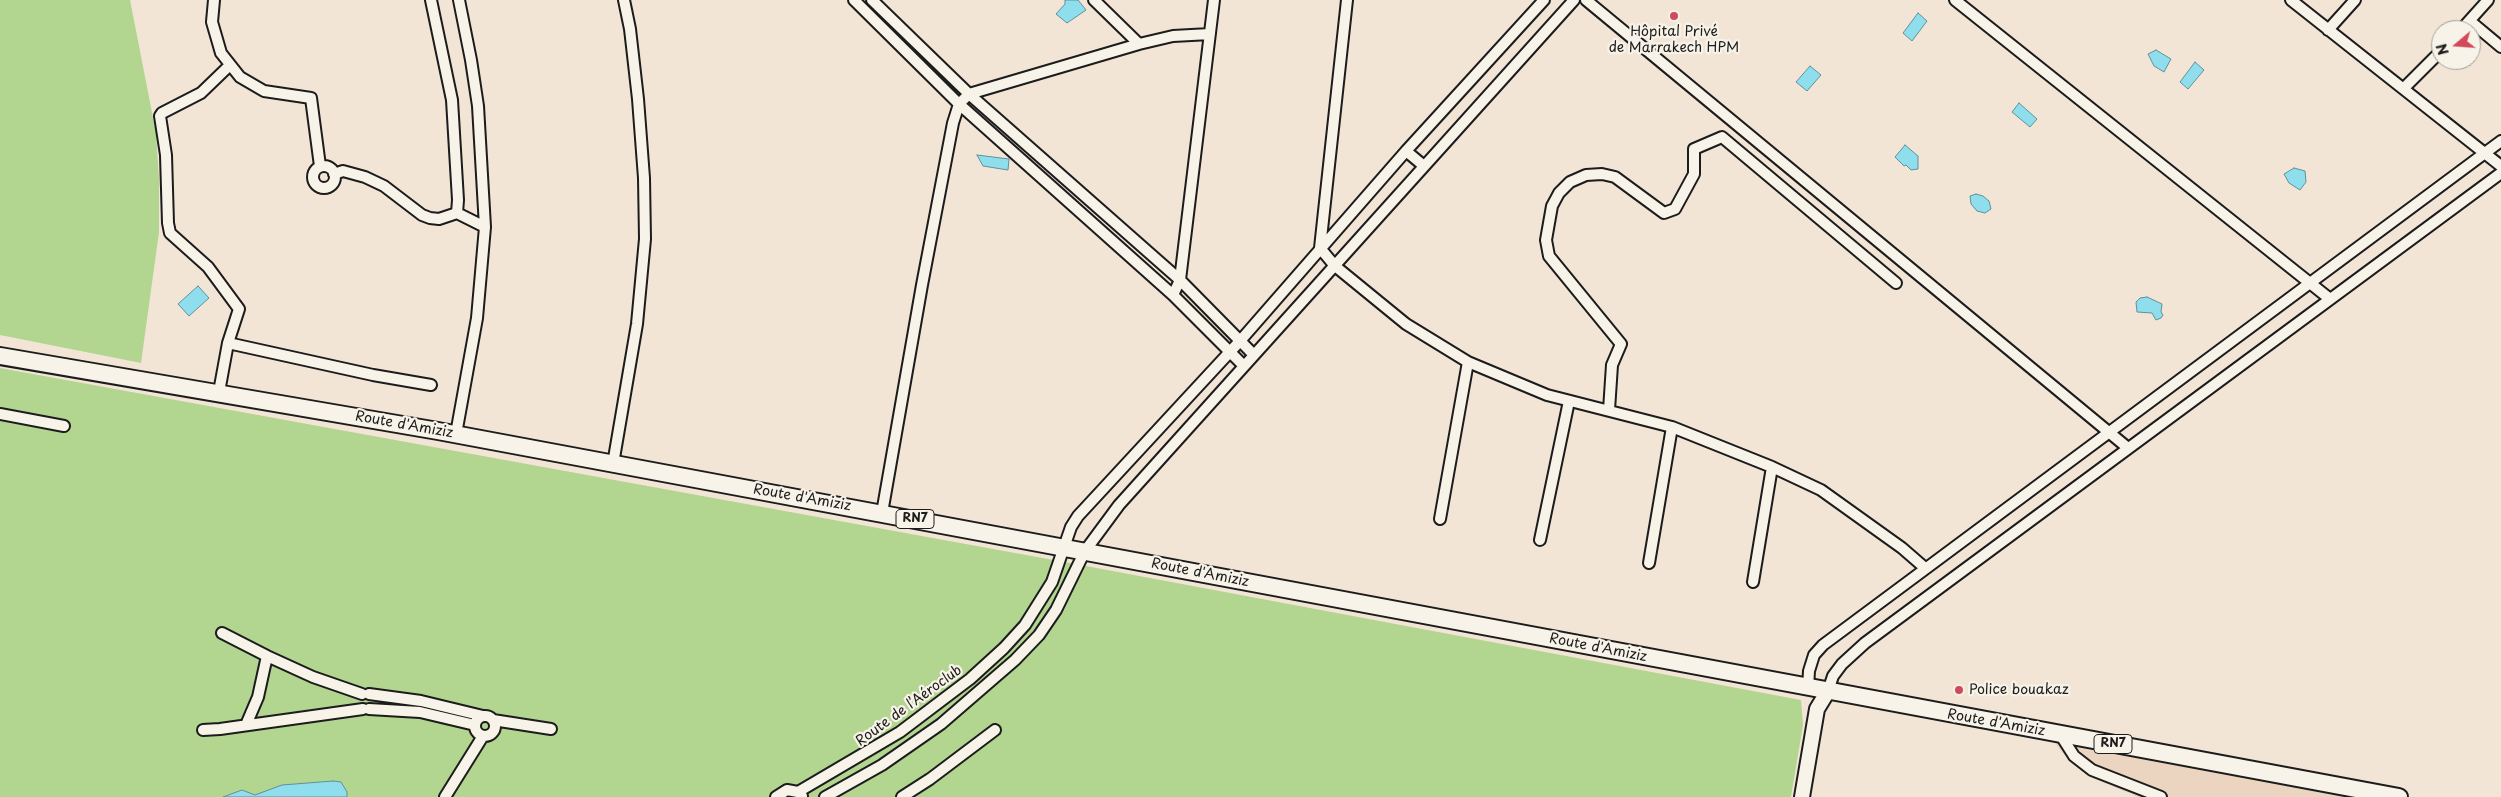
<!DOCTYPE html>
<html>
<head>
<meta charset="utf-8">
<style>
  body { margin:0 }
  #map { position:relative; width:2501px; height:797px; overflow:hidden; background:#f2e5d6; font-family:"Playpen Sans",sans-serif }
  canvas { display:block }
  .north { position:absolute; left:2431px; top:20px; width:50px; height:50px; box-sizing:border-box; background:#f7f3e8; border:1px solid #9f9d96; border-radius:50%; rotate:252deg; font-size:14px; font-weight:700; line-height:20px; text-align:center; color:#1c1c1c }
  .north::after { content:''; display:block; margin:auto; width:18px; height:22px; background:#d1495b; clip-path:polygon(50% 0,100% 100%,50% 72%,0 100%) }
</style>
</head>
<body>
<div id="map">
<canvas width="2501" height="797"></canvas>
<div class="north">N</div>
</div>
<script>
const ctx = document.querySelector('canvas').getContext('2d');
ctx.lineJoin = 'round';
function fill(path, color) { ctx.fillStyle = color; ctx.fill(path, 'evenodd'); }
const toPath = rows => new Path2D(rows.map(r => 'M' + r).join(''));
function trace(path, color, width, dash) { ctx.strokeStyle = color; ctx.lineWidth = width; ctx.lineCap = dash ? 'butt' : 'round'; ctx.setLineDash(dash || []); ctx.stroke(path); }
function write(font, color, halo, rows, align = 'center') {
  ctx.font = font + ' "Playpen Sans",sans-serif'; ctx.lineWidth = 4.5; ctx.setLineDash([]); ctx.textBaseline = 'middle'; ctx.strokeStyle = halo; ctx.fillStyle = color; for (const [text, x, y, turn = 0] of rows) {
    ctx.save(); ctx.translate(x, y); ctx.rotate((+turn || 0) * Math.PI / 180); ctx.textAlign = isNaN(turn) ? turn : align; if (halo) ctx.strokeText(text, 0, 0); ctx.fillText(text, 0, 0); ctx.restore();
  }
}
fill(toPath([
  [2052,740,2363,797,2138,797,2090,777,2066,757]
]), '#ebd4c0');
fill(toPath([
  [0,0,130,0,156,133,159,179,159,232,141,363,0,335],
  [0,368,1070,563,1801,700,1803,725,1791,797,0,797]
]), '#b2d590');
const water = toPath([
  [1065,0,1078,0,1086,10,1067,23,1056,14,1065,4,1065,0],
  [1918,13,1927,21,1912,41,1903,33,1918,13],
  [2156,50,2171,59,2164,72,2154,66,2148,54,2156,50],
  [2195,62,2204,70,2188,89,2180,82,2195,62],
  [1810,66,1821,75,1807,91,1796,82,1810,66],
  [2019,103,2037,119,2030,127,2012,112,2019,103],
  [1905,145,1918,156,1918,169,1911,170,1906,165,1904,166,1895,157,1905,145],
  [977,155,1009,159,1008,170,983,166,977,155],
  [2294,168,2305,171,2306,182,2300,190,2289,183,2284,174,2294,168],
  [1976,194,1983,196,1989,201,1991,209,1985,213,1977,211,1971,204,1970,196,1976,194],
  [198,286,209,298,189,316,178,304,198,286],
  [2147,297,2162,304,2161,312,2163,315,2161,318,2156,320,2152,313,2137,312,2136,302,2140,298,2147,297],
  [333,781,341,782,347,792,347,797,223,797,242,790,255,795,282,785,333,781]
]);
fill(water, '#8fdeed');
trace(water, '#619099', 1);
const street = toPath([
  [214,0,212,22,221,53,240,77,264,91,311,98,320,166],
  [431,0,452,100,458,200,457,213],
  [854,0,959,104,1173,295,1244,366],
  [872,0,969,94,1180,280,1254,355],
  [1094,0,1139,44],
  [1347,0,1320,248,1335,266,1406,324,1468,362,1547,395,1672,427,1772,467,1821,490,1902,548,1925,568],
  [1586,0,2128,448],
  [1955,0,2330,299],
  [2291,0,2501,166],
  [2470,21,2501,47],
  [2328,30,2355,0],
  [2461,30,2488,0],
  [2404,88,2441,51],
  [1406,151,1424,166],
  '313 177a11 11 0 1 1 22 0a11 11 0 1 1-22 0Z',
  [334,174,343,171,365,177,384,186,422,215,430,218,439,219,457,213,485,227],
  [1173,295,1180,280,1214,0],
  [228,343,373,375,431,385],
  [219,392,228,343,239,309,208,267,170,233,168,223,166,155,160,116,162,113,201,93,229,66],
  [1609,410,1612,365,1621,344,1549,256,1546,240,1552,206,1559,193,1570,182,1586,175,1602,174,1615,177,1664,213,1675,209,1694,174,1694,149,1722,137,1896,283],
  [0,414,64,426],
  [456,434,477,318,485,227,478,106,471,60,459,0],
  [613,464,637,324,645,239,644,178,638,99,630,29,624,0],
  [882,513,922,285,953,123,959,104,969,94,1139,44,1173,36,1210,34],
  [1440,519,1468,362],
  [1540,540,1569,401],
  [1649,563,1672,427],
  [1753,582,1772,467],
  [222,633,267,656,313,677,362,694],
  [1808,688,1809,671,1814,655,1823,645,2501,141],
  [1828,691,1833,676,1842,664,1865,643,2501,173],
  [369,694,421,701,483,716],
  [369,709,420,712,475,725],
  '475 726a10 10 0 1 1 20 0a10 10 0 1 1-20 0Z',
  [493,720,551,729],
  [246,725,258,697,267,656],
  [203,730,220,729,363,709],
  [2060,734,2074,756,2092,770,2161,797],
  [798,792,900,732,970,679,1004,648,1025,625,1052,582,1071,527,1078,516,1240,341,1406,151,1544,0],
  [445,797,483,736],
  [776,797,787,790,798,792,802,796],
  [825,797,882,765,941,724,1015,660,1039,635,1056,610,1085,551,1119,505,1574,0],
  [902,797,930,779,995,730]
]);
const secondary = toPath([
  [1802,797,1817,709,1828,691]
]);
const primary = toPath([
  [0,356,438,431,2399,797]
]);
trace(street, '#1c1c1c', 14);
trace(secondary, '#1c1c1c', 18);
trace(primary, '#1c1c1c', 20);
trace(street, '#f7f3e8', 10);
trace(secondary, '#f7f3e8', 14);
trace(primary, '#f7f3e8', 16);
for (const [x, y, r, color] of [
  [1674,16,5,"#d1495b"],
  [1959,690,5,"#d1495b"]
]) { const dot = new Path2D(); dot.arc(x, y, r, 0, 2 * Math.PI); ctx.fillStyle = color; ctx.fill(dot); trace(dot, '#f7f3e8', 2); }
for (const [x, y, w] of [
  [915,519,38],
  [2113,744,38]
]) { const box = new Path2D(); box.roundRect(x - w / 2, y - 9.5, w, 19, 4); ctx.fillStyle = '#f7f3e8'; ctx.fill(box); trace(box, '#1c1c1c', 1); }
write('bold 12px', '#1c1c1c', null, [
  ["RN7",915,519],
  ["RN7",2113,744]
]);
write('14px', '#1c1c1c', '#f7f3e8', [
  ["Hôpital Privé",1674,32],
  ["de Marrakech HPM",1674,48],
  ["Police bouakaz",1969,690,"left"]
]);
write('14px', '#1c1c1c', '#f7f3e8', [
  ["Route d'Amiziz",404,425,10],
  ["Route d'Amiziz",802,498,10],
  ["Route d'Amiziz",1200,573,11],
  ["Route d'Amiziz",1598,648,11],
  ["Route de l’Aéroclub",909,706,-36],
  ["Route d'Amiziz",1996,723,10]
]);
</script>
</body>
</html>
